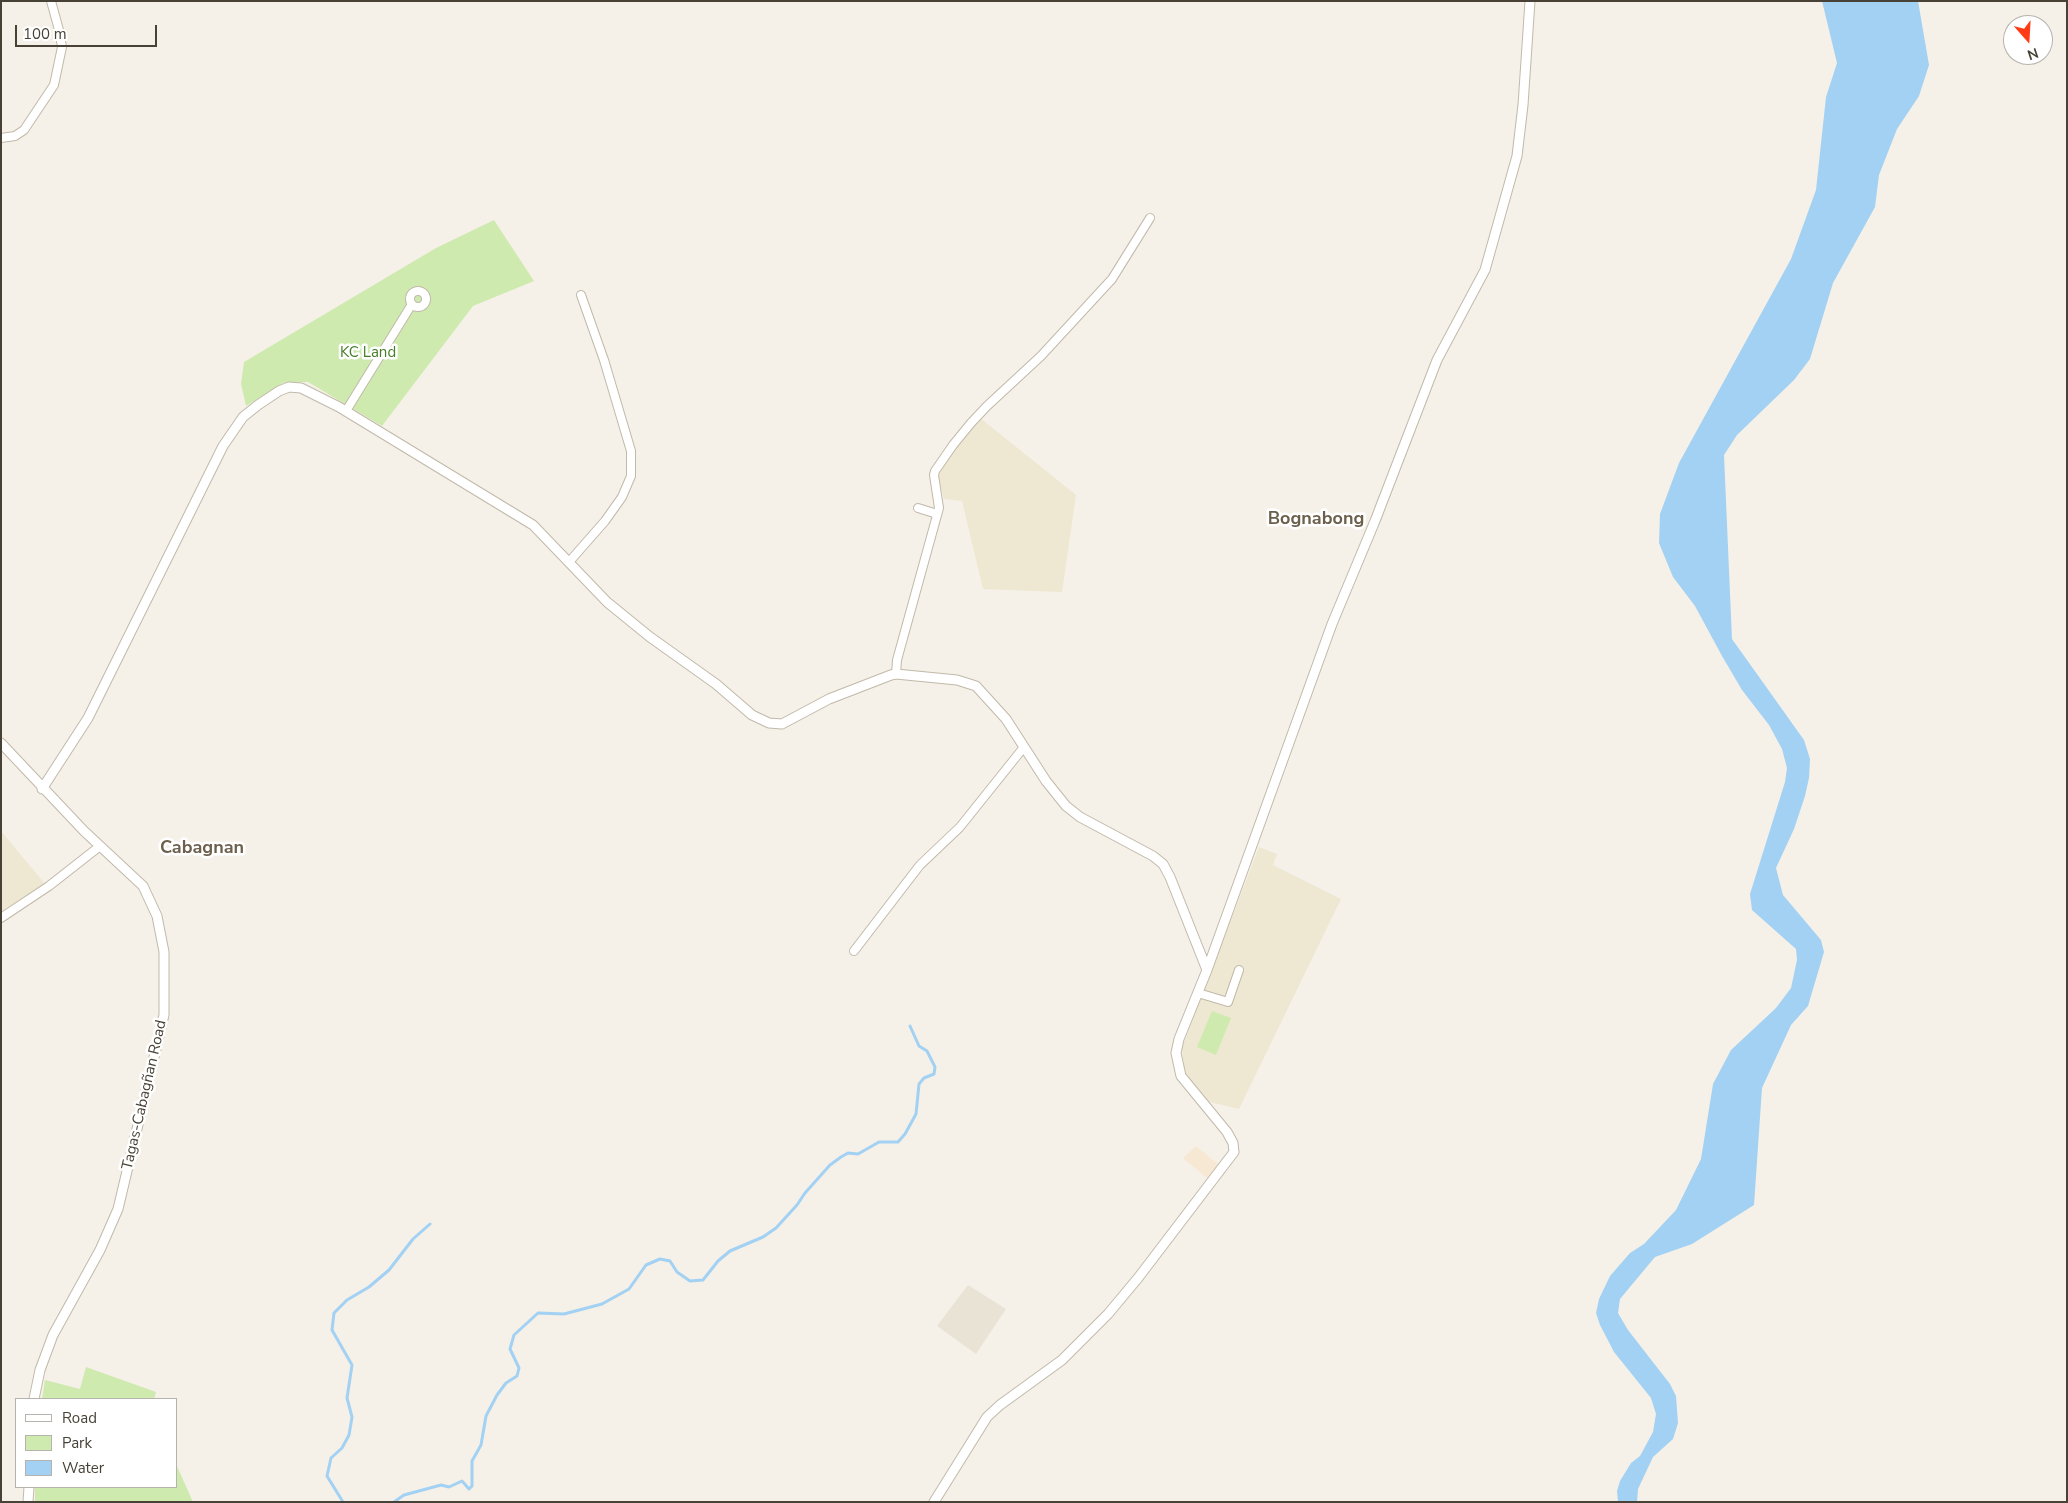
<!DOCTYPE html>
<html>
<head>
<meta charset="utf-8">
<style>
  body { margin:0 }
  #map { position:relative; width:2068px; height:1503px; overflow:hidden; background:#f5f1e8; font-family:"Nunito Sans",sans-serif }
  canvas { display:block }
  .frame { position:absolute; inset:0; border:2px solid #484236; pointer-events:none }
  .legend { position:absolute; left:15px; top:1398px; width:162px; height:90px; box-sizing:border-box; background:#fff; border:1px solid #b6b3af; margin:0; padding:6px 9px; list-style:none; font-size:15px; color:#484236 }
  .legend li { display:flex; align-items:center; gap:10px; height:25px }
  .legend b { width:25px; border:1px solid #b6b3af }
  .north { position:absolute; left:2003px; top:15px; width:50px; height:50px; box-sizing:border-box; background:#fff; border:1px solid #b6b3af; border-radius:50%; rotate:161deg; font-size:14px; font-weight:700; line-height:20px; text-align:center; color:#484236 }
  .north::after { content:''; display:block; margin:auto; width:18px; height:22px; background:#ff3c15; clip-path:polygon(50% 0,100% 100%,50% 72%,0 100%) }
  .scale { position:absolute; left:15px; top:25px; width:142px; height:22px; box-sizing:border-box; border:2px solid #484236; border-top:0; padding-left:6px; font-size:15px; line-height:18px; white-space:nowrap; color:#484236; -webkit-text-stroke:4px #fff; paint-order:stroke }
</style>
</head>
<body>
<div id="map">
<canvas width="2068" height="1503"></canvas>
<div class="frame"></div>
<ul class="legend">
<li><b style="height:6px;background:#fff"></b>Road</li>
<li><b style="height:14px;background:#cfeaaf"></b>Park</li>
<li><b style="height:14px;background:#a2d1f3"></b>Water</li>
</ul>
<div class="north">N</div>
<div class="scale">100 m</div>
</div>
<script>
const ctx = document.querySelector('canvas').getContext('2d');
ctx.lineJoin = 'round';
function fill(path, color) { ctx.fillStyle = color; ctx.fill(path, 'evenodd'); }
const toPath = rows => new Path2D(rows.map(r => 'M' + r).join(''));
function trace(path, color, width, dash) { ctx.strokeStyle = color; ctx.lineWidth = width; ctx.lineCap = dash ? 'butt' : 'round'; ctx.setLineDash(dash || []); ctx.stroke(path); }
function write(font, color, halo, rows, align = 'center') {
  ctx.font = font + ' "Nunito Sans",sans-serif'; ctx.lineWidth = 5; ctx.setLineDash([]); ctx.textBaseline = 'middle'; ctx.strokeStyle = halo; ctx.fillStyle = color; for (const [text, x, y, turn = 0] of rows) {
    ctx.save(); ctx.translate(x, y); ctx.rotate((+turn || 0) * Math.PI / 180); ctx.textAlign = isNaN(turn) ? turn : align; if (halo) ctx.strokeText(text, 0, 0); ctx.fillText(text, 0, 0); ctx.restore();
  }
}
fill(toPath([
  [968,1285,1006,1309,976,1354,937,1326]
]), '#e9e3d6');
fill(toPath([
  [1196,1146,1219,1165,1207,1178,1183,1158]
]), '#f7e8d3');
fill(toPath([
  [979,417,1076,495,1062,592,983,589,962,501,944,499,938,474,956,446],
  [1,831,45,884,1,914],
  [1259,847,1277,854,1273,865,1341,899,1239,1109,1206,1101,1185,1074,1182,1048]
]), '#eee7d1');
fill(toPath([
  [494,220,534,281,473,306,382,426,308,382,283,383,246,406,241,384,244,362,436,248],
  [1212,1011,1231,1018,1216,1055,1197,1047],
  [86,1367,156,1392,154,1399,42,1399,45,1380,80,1389],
  [176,1464,193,1502,35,1502,35,1487,176,1487]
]), '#cfeaaf');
fill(toPath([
  [1822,1,1918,1,1929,65,1919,96,1897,129,1879,175,1875,207,1833,283,1810,359,1794,380,1737,435,1724,455,1732,639,1804,740,1810,759,1809,778,1805,796,1794,829,1776,868,1783,895,1821,940,1824,952,1808,1006,1791,1025,1762,1088,1754,1205,1692,1244,1655,1257,1620,1299,1618,1313,1628,1330,1670,1384,1676,1396,1678,1423,1673,1439,1653,1457,1638,1489,1637,1502,1618,1502,1617,1491,1620,1481,1631,1463,1640,1456,1653,1432,1656,1414,1651,1398,1614,1352,1600,1325,1596,1313,1599,1299,1610,1276,1630,1253,1644,1244,1676,1210,1701,1159,1713,1084,1731,1050,1776,1008,1791,988,1797,960,1796,949,1752,910,1750,894,1785,782,1787,768,1782,749,1769,725,1742,690,1722,656,1695,606,1673,577,1659,543,1660,514,1679,463,1791,259,1816,190,1826,97,1837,63]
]), '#a2d1f3');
trace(toPath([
  [343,1502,327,1476,331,1458,342,1448,349,1435,352,1417,347,1398,352,1365,332,1330,334,1313,347,1300,369,1287,389,1270,413,1239,430,1224],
  [394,1502,404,1495,441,1485,449,1487,462,1481,469,1489,472,1486,472,1461,481,1445,486,1416,497,1395,506,1383,517,1376,519,1368,510,1349,514,1335,538,1313,564,1314,602,1304,629,1289,646,1265,660,1259,670,1261,677,1272,690,1281,703,1280,718,1261,730,1251,763,1237,776,1228,797,1205,805,1193,830,1165,841,1157,848,1153,858,1154,879,1142,898,1142,905,1134,916,1114,919,1084,924,1078,934,1074,935,1067,927,1051,919,1046,910,1026]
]), '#a2d1f3', 3);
const minor = toPath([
  [1,138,15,136,24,130,54,85,62,47,59,30,51,1],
  '410 299a8 8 0 1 1 16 0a8 8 0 1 1-16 0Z',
  [346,411,412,304],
  [918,508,937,514],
  [569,562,605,521,622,497,631,476,631,451,604,360,581,295],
  [896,674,897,660,939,508,934,475,935,471,953,445,971,423,987,406,1041,356,1112,279,1150,218],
  [1,918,49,886,100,846],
  [854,951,920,865,960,827,1024,747],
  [1198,993,1228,1002,1239,970]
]);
const tertiary = toPath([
  [1,743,84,831,143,886,157,916,164,952,164,1015,118,1209,100,1250,53,1335,40,1370,34,1399],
  [42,789,88,718,223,446,243,417,258,405,279,391,289,387,301,388,339,407,533,525,607,602,650,637,716,684,752,715,769,723,782,724,829,699,891,675,896,674,957,680,976,686,1006,719,1046,781,1066,806,1080,817,1153,856,1163,864,1170,877,1207,970],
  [28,1502,29,1487],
  [934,1502,987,1417,1000,1405,1062,1360,1108,1314,1138,1278,1234,1152,1233,1143,1227,1132,1181,1076,1176,1053,1179,1039,1207,970,1332,624,1375,521,1437,360,1485,270,1517,156,1523,105,1530,1]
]);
trace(minor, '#c1b9aa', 10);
trace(tertiary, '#c1b9aa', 11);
trace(minor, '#fff', 8);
trace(tertiary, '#fff', 9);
write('15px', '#467d27', '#fff', [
  ["KC Land",368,353]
]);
write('15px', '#484236', '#fff', [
  ["Tagas-Cabagñan Road",145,1095,-77]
]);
write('bold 18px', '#6c604d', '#fff', [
  ["Bognabong",1316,520],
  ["Cabagnan",202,849]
]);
</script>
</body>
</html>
